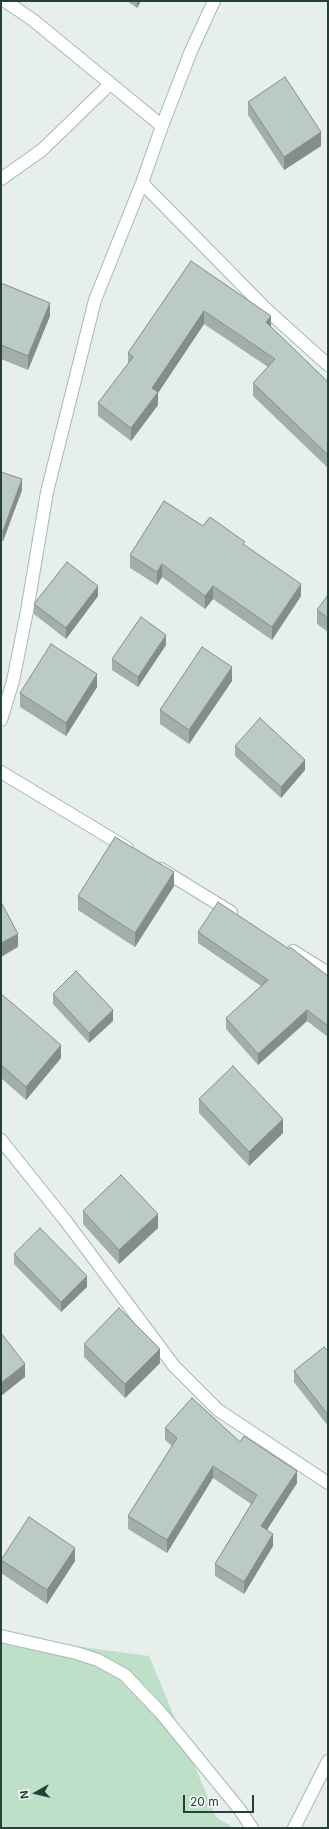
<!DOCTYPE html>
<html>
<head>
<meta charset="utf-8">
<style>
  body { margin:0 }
  #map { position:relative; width:329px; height:1829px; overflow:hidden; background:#e6efeb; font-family:Inter,sans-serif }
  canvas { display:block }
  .frame { position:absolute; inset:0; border:2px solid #24423a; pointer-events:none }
  .north { position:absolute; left:16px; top:1773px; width:40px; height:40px; -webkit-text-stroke:3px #f7fbf9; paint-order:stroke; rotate:262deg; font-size:11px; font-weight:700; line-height:16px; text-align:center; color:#24423a }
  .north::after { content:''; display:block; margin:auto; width:14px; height:18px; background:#24423a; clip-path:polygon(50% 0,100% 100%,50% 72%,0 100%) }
  .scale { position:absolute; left:183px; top:1795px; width:71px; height:18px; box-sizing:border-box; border:2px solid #24423a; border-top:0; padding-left:5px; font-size:12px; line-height:14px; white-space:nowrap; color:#24423a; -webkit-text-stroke:3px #f7fbf9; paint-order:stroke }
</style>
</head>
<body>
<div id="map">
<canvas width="329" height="1829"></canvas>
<div class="frame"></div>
<div class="north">N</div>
<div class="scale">20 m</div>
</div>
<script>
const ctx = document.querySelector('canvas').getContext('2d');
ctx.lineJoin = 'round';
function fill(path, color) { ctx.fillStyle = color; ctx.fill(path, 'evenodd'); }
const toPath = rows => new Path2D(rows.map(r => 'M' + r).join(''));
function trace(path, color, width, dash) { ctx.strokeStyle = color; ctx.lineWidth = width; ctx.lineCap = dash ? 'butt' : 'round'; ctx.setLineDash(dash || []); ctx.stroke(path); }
fill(toPath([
  [1,1636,149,1656,216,1817,234,1828,1,1828]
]), '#bfe0c8');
const minor = toPath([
  [5,1,33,20,162,126],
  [1,179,42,150,110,84],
  [142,183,267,310,328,365],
  [1,720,13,681,27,611,47,492,95,300,142,183,162,126,191,51,214,1],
  [1,772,127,848],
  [161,869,231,912],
  [293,951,328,973],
  [1,1140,65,1220,174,1366,218,1410,328,1483],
  [1,1636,76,1653,98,1660,125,1675,161,1713,240,1810,252,1828],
  [294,1828,328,1761]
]);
trace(minor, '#a8b8b2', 14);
trace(minor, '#fff', 12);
fill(toPath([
  [127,1,141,1,137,8],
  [248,102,321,146,284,170,248,115],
  [191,261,271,327,328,382,328,468,253,396,253,383,268,367,204,324,158,393,158,405,131,441,98,416,98,403,128,365,128,353],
  [1,283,50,316,28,370,1,359],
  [1,472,22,490,3,541,1,540],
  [203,526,245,546,301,596,272,640,213,599,205,609,162,577,157,585,130,568,130,555],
  [328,595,328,632,317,624,317,610],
  [98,596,66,639,34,614,34,604],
  [166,645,138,687,112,670,112,659],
  [232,681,189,744,160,724,160,710],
  [97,687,66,736,20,707,20,693],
  [235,746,305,770,281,798,235,756],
  [174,886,135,947,78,910,78,896],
  [198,932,328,976,328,1037,307,1021,258,1065,226,1029,226,1018,261,986,198,943],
  [1,994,61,1058,26,1100,1,1078],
  [53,994,113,1021,89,1043,53,1004],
  [199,1099,283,1133,249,1166,199,1113],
  [83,1211,158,1228,119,1264,83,1224],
  [14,1254,87,1287,61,1312,14,1264],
  [84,1344,160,1363,125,1398,84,1357],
  [328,1351,328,1426,294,1382,294,1371],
  [165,1428,240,1442,297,1483,267,1530,273,1546,244,1594,215,1576,215,1564,251,1504,213,1478,167,1553,128,1529,128,1516,172,1446,165,1440],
  [1,1560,75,1561,47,1604,1,1573]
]), '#a1aea9');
fill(toPath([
  [137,1,141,1,137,8],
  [321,132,321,146,284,170,284,157],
  [50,303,50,316,28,370,28,356],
  [204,311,204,324,158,393,158,405,131,441,131,428,152,388],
  [271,316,271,329,266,322],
  [22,479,22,490,3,541,3,531],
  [162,564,162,577,157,585,157,572],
  [301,584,301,596,272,640,272,627],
  [98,586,98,596,66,639,66,628],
  [213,586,213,599,205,609,205,596],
  [166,635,166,645,138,687,138,677],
  [232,667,232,681,189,744,189,730],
  [97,674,97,687,66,736,66,723],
  [305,760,305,770,281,798,281,787],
  [174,872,174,886,135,947,135,933],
  [18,934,18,947,1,957,1,943],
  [113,1010,113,1021,89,1043,89,1033],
  [307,1010,307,1021,258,1065,258,1054],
  [61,1045,61,1058,26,1100,26,1087],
  [283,1119,283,1133,249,1166,249,1152],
  [158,1214,158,1228,119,1264,119,1250],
  [87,1276,87,1287,61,1312,61,1302],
  [160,1349,160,1363,125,1398,125,1384],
  [25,1364,25,1377,1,1396,1,1383],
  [213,1466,213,1478,167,1553,167,1540],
  [297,1471,297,1483,261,1539,261,1526],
  [273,1534,273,1546,244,1594,244,1582],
  [75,1548,75,1561,47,1604,47,1590]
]), '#838d89');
const building = toPath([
  [285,77,321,132,284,157,248,102,285,77],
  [191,261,271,316,266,322,328,382,328,455,253,383,275,359,204,311,152,388,158,392,131,428,98,403,133,357,128,353,191,261],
  [1,283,50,303,28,356,1,345,1,283],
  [1,472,22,479,3,531,1,530,1,472],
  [164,501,203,526,210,517,245,542,243,544,301,584,272,627,213,586,205,596,162,564,157,572,130,555,164,501],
  [67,562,98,586,66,628,34,604,67,562],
  [328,595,328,618,317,610,328,595],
  [141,617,166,635,138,677,112,659,141,617],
  [51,644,97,674,66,723,20,693,51,644],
  [202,647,232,667,189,730,160,710,202,647],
  [260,718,305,760,281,787,235,746,260,718],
  [115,837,174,872,135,933,78,896,115,837],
  [1,902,18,934,1,943,1,902],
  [218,902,289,949,290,947,328,976,328,1026,307,1010,258,1054,226,1018,268,980,198,932,218,902],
  [76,971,113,1010,89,1033,53,994,76,971],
  [1,994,12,1003,61,1045,26,1087,1,1065,1,994],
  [233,1066,283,1119,249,1152,199,1099,233,1066],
  [121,1175,158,1214,119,1250,83,1211,121,1175],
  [40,1228,87,1276,61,1302,14,1254,40,1228],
  [119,1308,160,1349,125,1384,84,1344,119,1308],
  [1,1333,25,1364,1,1383,1,1333],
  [324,1347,328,1351,328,1415,294,1371,324,1347],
  [192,1398,240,1442,244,1436,297,1471,261,1526,273,1534,244,1582,215,1564,257,1495,213,1466,167,1540,128,1516,177,1438,165,1428,192,1398],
  [29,1517,75,1548,47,1590,1,1560,29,1517]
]);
fill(building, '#bbcac4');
trace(building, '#838d89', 1);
</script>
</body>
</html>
